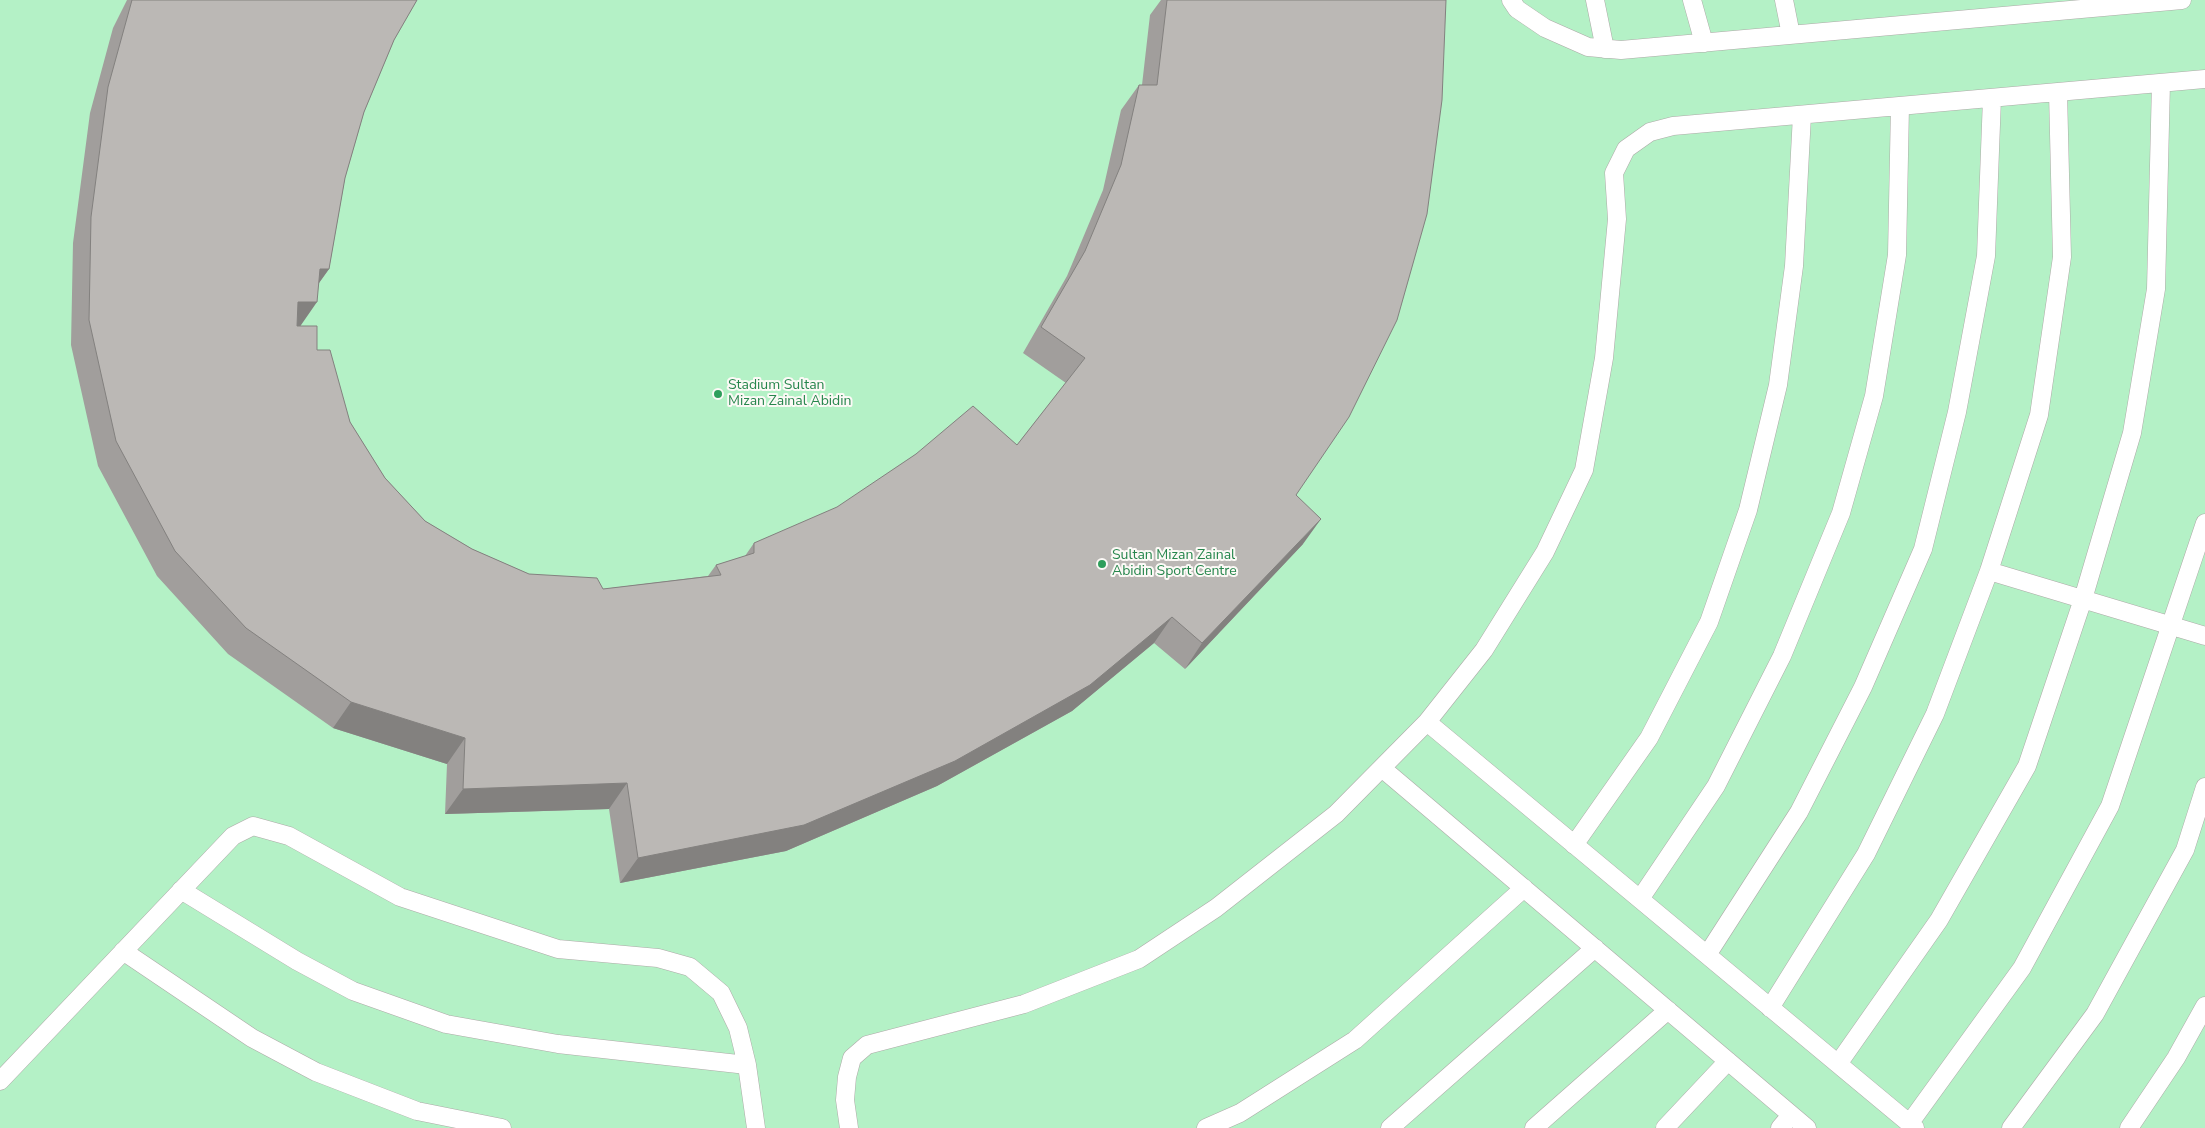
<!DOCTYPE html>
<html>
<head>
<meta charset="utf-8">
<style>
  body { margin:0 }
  canvas { display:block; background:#fcf9f6 }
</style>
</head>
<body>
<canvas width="2205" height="1128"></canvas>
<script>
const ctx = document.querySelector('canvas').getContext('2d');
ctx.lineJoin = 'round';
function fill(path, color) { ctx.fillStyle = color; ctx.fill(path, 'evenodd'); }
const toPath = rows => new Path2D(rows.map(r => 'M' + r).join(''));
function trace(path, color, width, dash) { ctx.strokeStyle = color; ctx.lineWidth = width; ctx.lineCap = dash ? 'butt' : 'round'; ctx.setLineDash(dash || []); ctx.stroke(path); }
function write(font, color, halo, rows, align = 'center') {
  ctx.font = font + ' "Nunito Sans",sans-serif'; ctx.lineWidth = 4; ctx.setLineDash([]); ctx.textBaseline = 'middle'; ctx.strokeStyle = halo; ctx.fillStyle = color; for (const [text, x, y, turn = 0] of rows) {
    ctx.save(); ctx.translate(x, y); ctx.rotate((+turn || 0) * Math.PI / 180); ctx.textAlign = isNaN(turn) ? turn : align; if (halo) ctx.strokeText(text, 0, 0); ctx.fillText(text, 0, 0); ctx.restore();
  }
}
fill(toPath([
  [0,0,2205,0,2205,1128,0,1128]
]), '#b4f1c6');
const service = toPath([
  [1511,0,1517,9,1545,28,1588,47,1621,50,2182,0],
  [1595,0,1605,49],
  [1692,0,1704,43],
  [1784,0,1791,35],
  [1989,571,2205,636],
  [1427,722,1915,1128],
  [1383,769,1807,1128],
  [1574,845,1649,738,1709,622,1748,510,1778,385,1794,266,1802,115],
  [181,890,297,961,353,991,446,1024,558,1044,747,1065],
  [1640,899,1716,786,1782,656,1841,513,1874,396,1897,255,1900,106],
  [123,951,252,1038,316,1072,417,1111,502,1128],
  [1707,955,1799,812,1863,687,1923,549,1957,412,1986,256,1992,98],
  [1770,1008,1866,854,1935,714,1989,571,2039,415,2062,257,2058,92],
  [1838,1064,1939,920,2027,766,2083,599,2132,433,2156,289,2161,83],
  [0,1081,233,836,253,826,289,836,400,897,558,949,658,958,690,967,721,993,738,1028,747,1065,756,1128],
  [1909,1124,2022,968,2110,806,2205,523],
  [849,1128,845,1100,847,1077,852,1058,867,1045,1024,1004,1139,959,1216,908,1336,814,1427,722,1484,650,1545,552,1584,470,1604,358,1617,219,1614,173,1626,149,1650,132,1673,126,2205,79],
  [1206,1128,1240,1113,1355,1040,1524,888],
  [1390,1128,1595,948],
  [1534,1128,1668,1010],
  [1665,1128,1728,1061],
  [1780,1128,1791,1115],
  [2011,1128,2095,1014,2185,850,2205,787],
  [2129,1128,2176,1058,2205,1006]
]);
trace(service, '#adaaa7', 19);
trace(service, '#fff', 18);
fill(toPath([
  [127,0,417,0,394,40,364,112,345,178,329,269,319,283,300,326,317,350,350,422,385,478,425,521,472,549,529,574,603,589,708,576,716,565,745,556,754,543,1017,445,1066,383,1023,353,1067,276,1103,190,1121,110,1139,85,1142,85,1150,15,1161,0,1446,0,1296,495,1303,544,1185,669,1154,643,1072,711,937,786,786,851,620,883,609,809,445,814,447,764,333,728,228,654,157,576,98,466,71,345,73,243,90,113,113,28]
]), '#a19e9c');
fill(toPath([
  [320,269,329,269,311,294],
  [298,302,317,302,299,328,280,328],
  [1321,519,1303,544,1185,669,1202,643],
  [1172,617,1154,643,1072,711,937,786,786,851,620,883,638,858],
  [351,702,465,738,447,764,333,728],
  [627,783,609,809,445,814,463,789]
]), '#83817f');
const building = toPath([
  [132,0,417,0,394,40,364,112,345,178,329,269,320,269,317,302,298,302,297,326,317,326,317,350,330,350,350,422,385,478,425,521,472,549,529,574,597,578,603,589,721,575,716,565,754,553,754,543,837,507,916,454,973,406,1017,445,1085,358,1041,327,1085,251,1121,165,1139,85,1157,85,1167,0,1446,0,1442,100,1427,214,1397,320,1349,417,1296,495,1321,519,1202,643,1172,617,1090,685,955,761,804,825,638,858,627,783,463,789,465,738,351,702,246,628,175,551,116,441,89,320,91,217,108,87,132,0]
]);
fill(building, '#bbb8b5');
trace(building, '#83817f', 1);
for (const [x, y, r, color] of [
  [718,394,5,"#2e9e5b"],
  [1102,564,5,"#2e9e5b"]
]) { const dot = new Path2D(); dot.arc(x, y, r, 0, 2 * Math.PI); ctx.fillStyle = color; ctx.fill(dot); trace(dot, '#fcf9f6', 2); }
write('14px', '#27864d', '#fcf9f6', [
  ["Stadium Sultan",728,386],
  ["Mizan Zainal Abidin",728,402],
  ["Sultan Mizan Zainal",1112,556],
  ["Abidin Sport Centre",1112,572]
], 'left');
</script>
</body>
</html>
